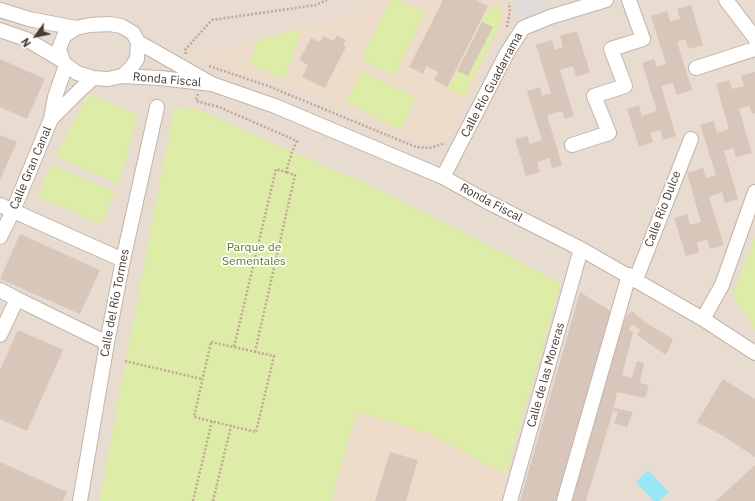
<!DOCTYPE html>
<html>
<head>
<meta charset="utf-8">
<style>
  body { margin:0 }
  #map { position:relative; width:755px; height:501px; overflow:hidden; background:#f3eae3; font-family:"IBM Plex Sans",sans-serif }
  canvas { display:block }
  .north { position:absolute; left:16px; top:16px; width:40px; height:40px; -webkit-text-stroke:3px #fff; paint-order:stroke; rotate:237deg; font-size:11px; font-weight:700; line-height:16px; text-align:center; color:#463a33 }
  .north::after { content:''; display:block; margin:auto; width:14px; height:18px; background:#463a33; clip-path:polygon(50% 0,100% 100%,50% 72%,0 100%) }
</style>
</head>
<body>
<div id="map">
<canvas width="755" height="501"></canvas>
<div class="north">N</div>
</div>
<script>
const ctx = document.querySelector('canvas').getContext('2d');
ctx.lineJoin = 'round';
function fill(path, color) { ctx.fillStyle = color; ctx.fill(path, 'evenodd'); }
const toPath = rows => new Path2D(rows.map(r => 'M' + r).join(''));
function trace(path, color, width, dash) { ctx.strokeStyle = color; ctx.lineWidth = width; ctx.lineCap = dash ? 'butt' : 'round'; ctx.setLineDash(dash || []); ctx.stroke(path); }
function write(font, color, halo, rows, align = 'center') {
  ctx.font = font + ' "IBM Plex Sans",sans-serif'; ctx.lineWidth = 3.5; ctx.setLineDash([]); ctx.textBaseline = 'middle'; ctx.strokeStyle = halo; ctx.fillStyle = color; for (const [text, x, y, turn = 0] of rows) {
    ctx.save(); ctx.translate(x, y); ctx.rotate((+turn || 0) * Math.PI / 180); ctx.textAlign = isNaN(turn) ? turn : align; if (halo) ctx.strokeText(text, 0, 0); ctx.fillText(text, 0, 0); ctx.restore();
  }
}
fill(toPath([
  [0,0,755,0,755,501,0,501]
]), '#e8dbd0');
fill(toPath([
  [382,0,507,1,507,15,504,26,451,135,438,145,424,143,385,128,321,98,193,56,348,17],
  [356,411,430,434,506,474,499,501,331,501]
]), '#eedccb');
fill(toPath([
  [390,0,399,0,425,13,394,76,361,60],
  [500,5,501,15,499,25,464,97,448,89,488,9],
  [302,29,285,78,249,64,256,46,254,41],
  [361,71,416,98,400,130,346,102],
  [88,94,138,115,119,184,55,156],
  [174,108,197,109,382,191,561,283,506,474,430,434,357,411,331,501,99,501],
  [51,164,115,192,101,224,37,196],
  [755,237,755,330,732,294]
]), '#ddeca7');
fill(toPath([
  [512,0,547,0,550,17,523,28,517,15]
]), '#e0dcd9');
fill(toPath([
  [648,470,669,492,659,501,654,501,636,482]
]), '#98e7f7');
fill(toPath([
  [443,0,476,0,488,6,447,87,434,80,438,72,426,66,423,74,409,67],
  [691,5,703,45,689,49,685,39,677,42,692,90,677,95,673,83,661,86,676,136,663,140,660,130,650,133,653,142,639,147,627,109,639,105,642,116,657,111,642,63,654,59,657,67,666,64,651,16,667,11,670,22,680,19,677,9],
  [482,22,493,27,468,76,457,71],
  [577,31,590,72,576,77,573,66,560,70,574,116,565,119,562,111,547,115,562,165,552,168,549,158,537,162,540,172,526,176,515,139,527,136,530,144,542,140,527,91,540,87,542,96,551,93,536,45,552,40,555,50,563,47,560,36],
  [337,35,346,40,343,46,346,47,325,88,302,77,308,65,299,60,311,38,320,42,323,36,334,41],
  [0,59,45,79,27,119,0,107],
  [755,72,755,113,752,114,749,106,739,109,752,153,736,157,733,148,724,151,738,199,725,203,722,192,709,197,724,245,710,249,707,239,697,243,699,252,686,256,674,218,687,214,690,225,701,222,687,173,703,168,706,178,716,175,700,125,714,121,717,133,729,129,716,84,729,80,732,89,744,86,741,76],
  [0,135,17,142,0,180],
  [20,234,100,270,80,314,0,279],
  [580,292,612,312,557,501,520,501],
  [633,312,646,323,673,339,666,355,637,335,640,330,633,324,628,330,633,332,622,375,632,378,637,361,644,363,640,383,649,385,645,398,617,392,614,408,633,412,627,428,614,423,618,412,613,411,586,501,570,501,620,327,629,313],
  [18,330,63,350,27,431,0,419,0,370],
  [723,379,755,399,755,457,725,437,697,422],
  [390,452,418,460,406,501,375,501],
  [0,462,67,492,63,501,0,501],
  [755,465,755,501,716,501]
]), '#d9c6ba');
const street = toPath([
  [726,0,755,38],
  [0,10,29,19,76,28],
  [0,30,26,39,63,61],
  [696,68,755,49],
  [122,76,131,68,137,59,138,42],
  [212,84,160,78,122,76,108,79,93,78,77,73,66,65,63,61,59,49,64,36,76,28,90,25,110,24,121,26,133,33,138,42,212,84,275,106,443,177,486,201,581,249,703,319,755,353],
  [51,119,81,89,93,78],
  [572,145,609,133,594,96,625,86,611,49,643,39,629,0],
  [443,177,507,53,523,28,550,17,606,0],
  [0,205,123,260],
  [0,237,13,211,51,119,55,97,66,65],
  [636,279,691,139],
  [0,290,17,299,0,335],
  [17,299,107,343],
  [703,319,722,285,755,192],
  [80,501,107,343,123,260,157,107],
  [510,501,581,249],
  [564,501,629,275]
]);
trace(street, '#c3b3a8', 16);
trace(toPath([
  [507,27,510,10,509,3],
  [186,54,185,50,212,20,316,5,327,0],
  [209,66,268,86,416,147,430,148,445,143],
  [198,94,196,101,219,107,297,141,292,152,286,172,276,169,234,347],
  [211,342,274,356,256,432,194,417,211,342],
  [255,352,295,175,286,172],
  [125,361,202,379],
  [193,501,212,421],
  [213,501,231,426]
]), '#c3a794', 2.5, [2, 2]);
trace(street, '#fff', 14);
write('12px', '#463a33', '#fff', [
  ["Ronda Fiscal",167,80,5],
  ["Calle Río Guadarrama",492,85,-62],
  ["Calle Gran Canal",31,168,-67],
  ["Ronda Fiscal",491,203,28],
  ["Calle Río Dulce",663,209,-69],
  ["Calle del Río Tormes",115,303,-79],
  ["Calle de las Moreras",546,375,-74]
]);
write('12px', '#597c21', '#fff', [
  ["Parque de",254,248],
  ["Sementales",254,262]
]);
</script>
</body>
</html>
